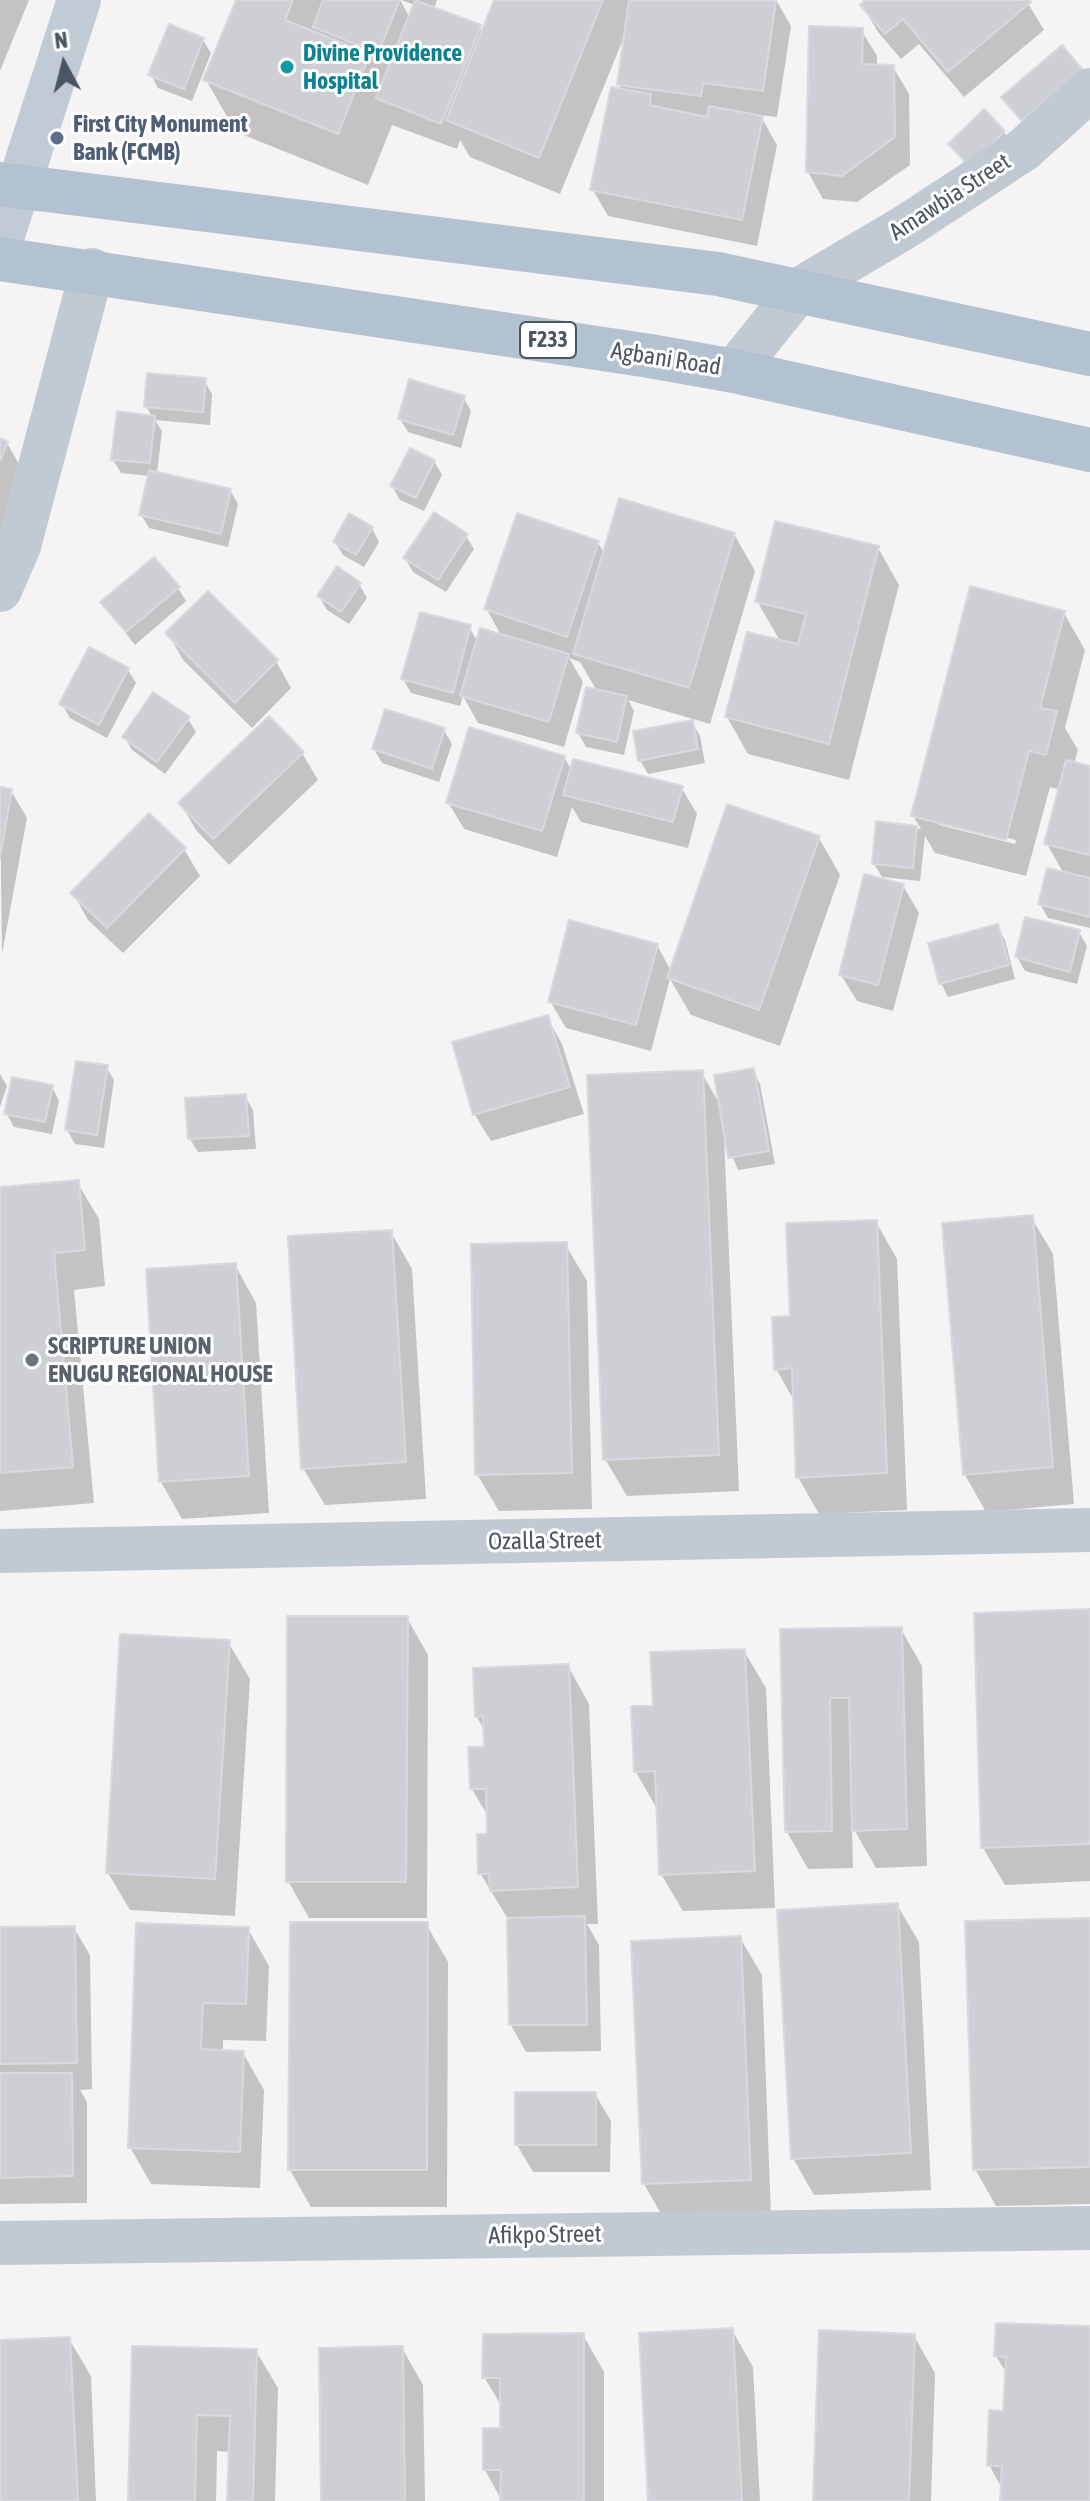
<!DOCTYPE html>
<html>
<head>
<meta charset="utf-8">
<style>
  body { margin:0 }
  #map { position:relative; width:1090px; height:2501px; overflow:hidden; background:#f5f3f3; font-family:"Asap Condensed",sans-serif }
  canvas { display:block }
  .north { position:absolute; left:24px; top:24px; width:80px; height:80px; -webkit-text-stroke:6px #fff; paint-order:stroke; rotate:353deg; font-size:22px; font-weight:700; line-height:32px; text-align:center; color:#4a5661 }
  .north::after { content:''; display:block; margin:auto; width:28px; height:36px; background:#4a5661; clip-path:polygon(50% 0,100% 100%,50% 72%,0 100%) }
</style>
</head>
<body>
<div id="map">
<canvas width="1090" height="2501"></canvas>
<div class="north">N</div>
</div>
<script>
const ctx = document.querySelector('canvas').getContext('2d');
ctx.lineJoin = 'round';
function fill(path, color) { ctx.fillStyle = color; ctx.fill(path, 'evenodd'); }
const toPath = rows => new Path2D(rows.map(r => 'M' + r).join(''));
function trace(path, color, width, dash) { ctx.strokeStyle = color; ctx.lineWidth = width; ctx.lineCap = dash ? 'butt' : 'round'; ctx.setLineDash(dash || []); ctx.stroke(path); }
function write(font, color, halo, rows, align = 'center') {
  ctx.font = font + ' "Asap Condensed",sans-serif'; ctx.lineWidth = 6; ctx.setLineDash([]); ctx.textBaseline = 'middle'; ctx.strokeStyle = halo; ctx.fillStyle = color; for (const [text, x, y, turn = 0] of rows) {
    ctx.save(); ctx.translate(x, y); ctx.rotate((+turn || 0) * Math.PI / 180); ctx.textAlign = isNaN(turn) ? turn : align; if (halo) ctx.strokeText(text, 0, 0); ctx.fillText(text, 0, 0); ctx.restore();
  }
}
fill(toPath([
  [0,0,29,0,0,71],
  [238,0,400,0,410,18,415,5,401,0,437,0,434,9,479,27,483,33,496,0,776,0,791,26,777,117,760,115,777,145,757,246,608,216,593,190,622,91,619,85,624,37,560,194,470,157,460,140,457,149,392,125,368,185,236,132,206,80],
  [868,0,1026,0,1044,30,964,97,919,44,901,59,878,32,862,5],
  [861,30,877,56,877,66,893,67,909,94,910,165,857,202,823,199,808,172],
  [203,40,211,53,192,101,158,88,151,75],
  [1004,132,1011,146,978,178,951,144],
  [204,380,212,394,210,425,155,420,162,431,157,473,230,490,238,504,228,547,149,528,141,515,150,476,121,473,113,460,152,417,146,406],
  [463,397,471,411,461,448,408,432,400,419],
  [0,441,7,443,28,480,0,549],
  [434,461,442,475,424,511,400,500,392,486],
  [372,528,379,542,364,567,343,555,335,542],
  [734,534,755,571,710,724,628,700,634,711,624,755,586,747,578,733,597,691,580,662,569,658,583,682,564,747,478,723,463,696,460,706,411,693,403,679,469,627,478,642,502,637,486,608,598,543,605,554],
  [466,536,474,549,446,592,413,572,405,558],
  [878,548,899,585,849,780,748,754,727,717,780,641,757,601],
  [359,584,367,598,349,624,327,610,319,596],
  [178,588,186,601,135,645,103,603],
  [1064,613,1085,650,1065,728,1078,750,1074,764,1090,768,1090,928,1048,918,1040,904,1064,874,1047,844,1061,790,1050,787,1026,876,935,853,925,836,920,881,882,877,874,864,878,824,921,829,913,816],
  [939,821,1016,840,1015,844,939,825],
  [168,633,276,661,291,688,252,728,183,660],
  [89,650,128,670,136,683,107,738,70,718,62,704],
  [188,719,196,732,165,774,132,750,124,737],
  [692,722,700,736,705,763,648,774,640,760],
  [444,730,452,744,439,782,382,763,374,749],
  [302,753,318,780,229,865,196,830,181,804],
  [564,757,572,771,681,787,697,814,688,848,581,822,572,807,557,857,464,829,448,802],
  [0,789,11,791,27,818,2,954],
  [819,838,840,875,780,1046,691,1015,670,979,651,1051,566,1028,550,1001,657,945,671,971],
  [184,849,200,876,123,953,88,920,73,893],
  [903,886,919,913,893,1011,857,1001,841,975],
  [997,926,1005,940,1015,979,948,997,941,983],
  [1079,932,1087,946,1077,984,1025,971,1017,957],
  [547,1017,562,1044,584,1114,491,1141,475,1115,455,1044],
  [106,1067,114,1080,104,1148,75,1144,67,1130],
  [753,1070,760,1084,775,1164,738,1170,724,1136,739,1491,627,1496,605,1459,701,1072,721,1106],
  [0,1074,7,1086,0,1107],
  [52,1087,59,1101,52,1134,14,1127,6,1113],
  [245,1096,253,1110,256,1149,198,1152,190,1139],
  [77,1182,99,1219,105,1286,74,1290,94,1503,0,1511,0,1189],
  [1031,1217,1053,1254,1074,1504,986,1512,965,1475],
  [876,1222,897,1259,907,1510,819,1514,798,1477,795,1402,776,1369,792,1318],
  [391,1232,412,1269,426,1499,325,1505,303,1468],
  [565,1244,587,1281,592,1509,499,1511,477,1474],
  [235,1265,256,1303,269,1513,182,1519,161,1482],
  [1090,1611,1090,1881,1005,1885,983,1848],
  [407,1618,428,1655,427,1918,309,1918,288,1881],
  [901,1629,922,1666,927,1866,876,1868,852,1826,853,1868,808,1869,787,1832,782,1631],
  [228,1642,250,1679,235,1916,130,1910,108,1873],
  [744,1651,766,1688,775,1908,683,1911,661,1874,657,1809,636,1772,655,1707],
  [568,1666,589,1704,598,1924,587,1924,599,1945,601,2051,526,2052,511,2025,508,1919,480,1873,489,1836,489,1818,472,1789,486,1749,485,1731,477,1717],
  [897,1905,919,1942,931,2190,814,2195,793,2158],
  [1090,1920,1090,2204,996,2206,975,2169],
  [426,1924,448,1962,447,2207,311,2207,290,2170],
  [138,1925,248,1929,269,1966,266,2041,223,2040,223,2052,243,2053,264,2090,260,2188,151,2184,130,2147],
  [74,1928,90,1955,92,2089,80,2090,87,2102,87,2203,0,2204,0,1929],
  [740,1938,762,1975,771,2216,665,2221,644,2184],
  [595,2094,611,2121,610,2172,533,2172,517,2145],
  [1090,2328,1090,2501,1002,2501,1003,2490,989,2465,1005,2413,1007,2374,996,2356],
  [732,2330,753,2367,760,2501,650,2501],
  [583,2335,604,2372,604,2501,502,2501,485,2470,502,2430,502,2407,484,2377],
  [914,2336,935,2373,931,2501,815,2501],
  [69,2339,91,2376,96,2501,0,2501,0,2342],
  [134,2348,256,2351,278,2388,275,2501,229,2501,231,2452,217,2451,216,2501,130,2501],
  [402,2348,423,2385,425,2501,323,2501]
]), '#0003');
const building = toPath([
  [236,0,293,0,285,20,370,54,338,134,203,80,236,0],
  [323,0,400,0,378,53,313,27,323,0],
  [415,0,481,25,441,124,376,98,415,0],
  [494,0,603,0,539,158,446,120,494,0],
  [629,0,776,0,763,91,703,83,701,96,617,85,629,0],
  [865,0,1029,0,1031,2,948,72,903,19,885,34,860,5,865,0],
  [169,24,204,38,184,89,148,75,169,24],
  [809,26,863,28,862,64,894,65,895,137,842,176,806,172,809,26],
  [1062,45,1082,69,1022,121,1001,97,1062,45],
  [611,87,651,94,650,105,707,117,709,106,763,116,742,220,590,190,611,87],
  [984,109,1005,131,969,166,948,144,984,109],
  [147,373,206,378,203,412,144,407,147,373],
  [409,379,465,396,453,435,398,419,409,379],
  [117,411,155,416,150,463,111,460,117,411],
  [0,438,8,442,0,461,0,438],
  [410,448,435,460,416,498,390,486,410,448],
  [149,470,231,489,221,534,139,515,149,470],
  [619,498,735,533,689,688,573,654,619,498],
  [434,512,468,534,438,580,403,558,434,512],
  [349,513,373,527,356,555,333,542,349,513],
  [517,513,599,541,567,637,484,609,517,513],
  [775,521,879,546,829,744,725,717,747,632,798,644,806,614,755,602,775,521],
  [154,557,180,587,126,632,100,602,154,557],
  [337,566,361,583,341,612,317,596,337,566],
  [970,586,1065,611,1040,708,1057,711,1046,755,1029,751,1006,840,911,816,970,586],
  [208,591,278,660,235,703,165,633,208,591],
  [420,612,471,625,453,693,401,679,420,612],
  [480,628,569,654,549,722,460,696,480,628],
  [89,647,129,668,99,725,59,704,89,647],
  [586,687,627,696,617,742,576,733,586,687],
  [153,692,190,717,157,762,122,737,153,692],
  [385,709,445,728,432,769,372,749,385,709],
  [269,716,304,752,213,839,178,803,269,716],
  [693,720,698,749,638,761,633,731,693,720],
  [469,727,565,756,542,831,446,803,469,727],
  [573,759,683,786,673,822,563,795,573,759],
  [1066,760,1090,766,1090,855,1044,844,1066,760],
  [0,787,12,789,0,858,0,787],
  [727,804,820,836,759,1010,667,978,727,804],
  [149,813,186,848,107,928,70,893,149,813],
  [876,821,917,826,913,868,872,864,876,821],
  [1047,868,1090,878,1090,917,1038,904,1047,868],
  [864,874,904,884,878,985,839,975,864,874],
  [1025,917,1080,930,1070,972,1015,957,1025,917],
  [569,920,658,944,636,1025,548,1002,569,920],
  [998,924,1009,965,939,984,928,943,998,924],
  [548,1015,570,1087,473,1115,452,1042,548,1015],
  [76,1061,108,1065,97,1135,65,1130,76,1061],
  [754,1068,769,1151,728,1158,714,1075,754,1068],
  [703,1070,719,1455,603,1460,587,1075,703,1070],
  [12,1077,53,1085,45,1122,4,1114,12,1077],
  [246,1094,249,1136,188,1139,185,1098,246,1094],
  [79,1180,85,1250,54,1253,73,1467,0,1473,0,1187,79,1180],
  [1033,1215,1053,1467,963,1475,942,1223,1033,1215],
  [877,1220,887,1473,796,1478,792,1368,774,1370,772,1317,790,1316,786,1223,877,1220],
  [392,1230,406,1462,301,1469,288,1236,392,1230],
  [567,1242,572,1473,475,1475,471,1244,567,1242],
  [236,1263,249,1476,159,1482,146,1269,236,1263],
  [1090,1609,1090,1844,981,1848,974,1613,1090,1609],
  [287,1616,408,1616,406,1882,286,1882,287,1616],
  [902,1627,907,1829,852,1831,849,1698,830,1698,832,1831,785,1832,780,1629,902,1627],
  [120,1634,230,1640,215,1879,106,1873,120,1634],
  [745,1649,755,1871,659,1875,655,1771,634,1772,631,1706,653,1706,650,1652,745,1649],
  [569,1664,578,1887,490,1891,489,1874,478,1874,477,1834,487,1834,486,1789,470,1789,468,1747,484,1747,483,1716,475,1717,473,1668,569,1664],
  [898,1903,911,2153,791,2159,777,1910,898,1903],
  [585,1916,587,2025,509,2025,507,1918,585,1916],
  [1090,1918,1090,2167,973,2170,965,1921,1090,1918],
  [290,1922,428,1922,427,2170,288,2170,290,1922],
  [136,1923,249,1927,246,2004,203,2003,201,2049,244,2051,240,2152,128,2148,136,1923],
  [75,1926,77,2063,0,2064,0,1927,75,1926],
  [741,1936,751,2180,642,2184,631,1941,741,1936],
  [0,2073,72,2073,73,2176,0,2178,0,2073],
  [515,2092,596,2092,596,2145,515,2145,515,2092],
  [996,2323,1090,2326,1090,2501,1000,2501,1002,2466,987,2466,989,2410,1003,2411,1006,2357,994,2356,996,2323],
  [733,2328,742,2501,648,2501,639,2333,733,2328],
  [819,2330,915,2334,909,2501,813,2501,819,2330],
  [584,2333,584,2501,500,2501,501,2470,483,2470,483,2428,500,2428,500,2378,482,2378,483,2334,584,2333],
  [70,2337,78,2501,0,2501,0,2340,70,2337],
  [132,2346,257,2349,253,2501,227,2501,230,2416,197,2415,195,2501,128,2501,132,2346],
  [403,2346,405,2501,321,2501,319,2348,403,2346]
]);
fill(building, '#cdcfd5');
trace(building, '#d7d9de', 2);
trace(toPath([
  [0,590,19,546,92,270],
  [0,1551,1090,1530],
  [0,2243,1090,2228]
]), '#c1cad2', 44);
trace(toPath([
  [734,371,800,289,905,227,1023,150,1090,90]
]), '#c1cad2', 44);
trace(toPath([
  [0,244,79,0]
]), '#c1cbd6', 44);
trace(toPath([
  [0,184,718,274,1090,354],
  [0,259,650,356,734,371,1090,450]
]), '#b3c2d1', 44);
for (const [x, y, r, color] of [
  [287,67,8,"#0f9aa8"],
  [57,138,8,"#5c6f8a"],
  [32,1360,8,"#6b7280"]
]) { const dot = new Path2D(); dot.arc(x, y, r, 0, 2 * Math.PI); ctx.fillStyle = color; ctx.fill(dot); trace(dot, '#fff', 3); }
for (const [x, y, w] of [
  [548,340,56]
]) { const box = new Path2D(); box.roundRect(x - w / 2, y - 18, w, 36, 6); ctx.fillStyle = '#fff'; ctx.fill(box); trace(box, '#4a5661', 2); }
write('bold 22px', '#4a5661', null, [
  ["F233",548,340]
]);
write('bold 24px', '#0d838f', '#fff', [
  ["Divine Providence",303,53],
  ["Hospital",303,81]
], 'left');
write('bold 24px', '#4e5e75', '#fff', [
  ["First City Monument",73,124],
  ["Bank (FCMB)",73,152]
], 'left');
write('24px', '#4a5661', '#fff', [
  ["Amawbia Street",950,197,-33],
  ["Agbani Road",666,359,9],
  ["Ozalla Street",545,1541,-1],
  ["Afikpo Street",545,2235,-1]
]);
write('bold 24px', '#5b616d', '#fff', [
  ["SCRIPTURE UNION",48,1346],
  ["ENUGU REGIONAL HOUSE",48,1374]
], 'left');
</script>
</body>
</html>
